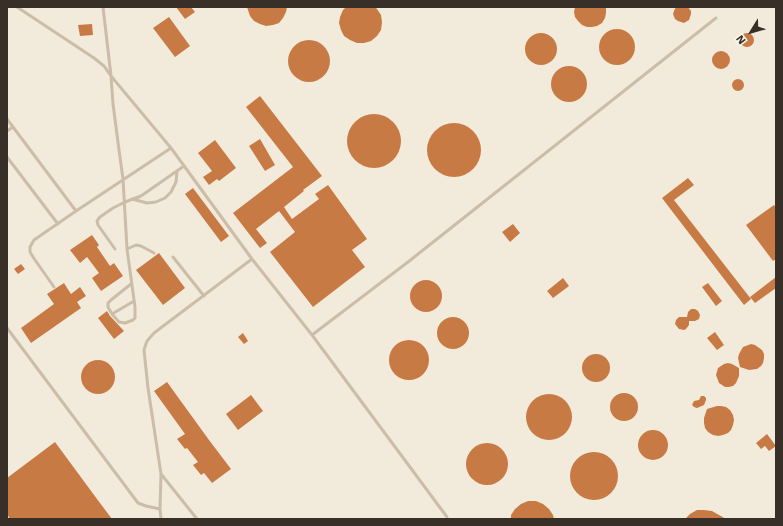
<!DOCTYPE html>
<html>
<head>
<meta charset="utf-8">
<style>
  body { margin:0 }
  #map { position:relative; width:783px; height:526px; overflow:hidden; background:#f2ebdc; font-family:"Work Sans",sans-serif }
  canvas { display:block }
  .frame { position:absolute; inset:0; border:8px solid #372f28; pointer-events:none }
  .north { position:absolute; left:731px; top:12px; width:40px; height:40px; -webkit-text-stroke:3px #faf5e8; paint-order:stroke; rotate:233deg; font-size:11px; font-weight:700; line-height:16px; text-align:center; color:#372f28 }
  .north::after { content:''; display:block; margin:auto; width:14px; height:18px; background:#372f28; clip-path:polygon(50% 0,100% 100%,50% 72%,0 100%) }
</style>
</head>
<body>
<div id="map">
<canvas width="783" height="526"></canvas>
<div class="frame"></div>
<div class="north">N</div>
</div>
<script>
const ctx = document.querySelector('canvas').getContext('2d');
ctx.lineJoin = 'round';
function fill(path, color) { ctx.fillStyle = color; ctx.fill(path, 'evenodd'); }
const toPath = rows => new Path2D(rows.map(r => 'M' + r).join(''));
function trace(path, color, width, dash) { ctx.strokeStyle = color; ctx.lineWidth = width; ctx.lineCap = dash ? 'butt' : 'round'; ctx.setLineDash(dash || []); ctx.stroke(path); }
fill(toPath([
  [176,7,191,7,195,12,185,19],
  [247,7,287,7,286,12,283,18,279,23,273,25,266,26,260,24,254,21,250,16],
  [346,7,375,7,377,9,381,15,382,22,381,30,377,36,371,41,364,43,357,43,350,40,344,36,341,30,339,23,340,17,343,10],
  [575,7,606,7,606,13,605,18,602,23,597,26,592,27,587,27,582,25,578,21,575,17,574,12],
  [676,7,688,7,691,11,691,14,689,20,684,23,678,21,675,19,673,14,674,11],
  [169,17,190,46,175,57,153,28],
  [92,24,93,35,80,36,78,25],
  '599 47a18 18 0 1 1 36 0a18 18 0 1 1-36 0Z',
  '525 49a16 16 0 1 1 32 0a16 16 0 1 1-32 0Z',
  '740 40a7 7 0 1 1 14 0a7 7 0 1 1-14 0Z',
  '288 61a21 21 0 1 1 42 0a21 21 0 1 1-42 0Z',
  '712 60a9 9 0 1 1 18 0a9 9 0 1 1-18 0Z',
  '551 84a18 18 0 1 1 36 0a18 18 0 1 1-36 0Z',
  '732 85a6 6 0 1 1 12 0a6 6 0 1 1-12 0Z',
  [260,96,322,176,303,190,304,191,284,207,292,219,319,199,315,194,328,185,367,239,352,250,365,267,313,307,270,252,295,232,279,211,256,229,267,243,260,248,233,213,293,167,246,107],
  '347 141a27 27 0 1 1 54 0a27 27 0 1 1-54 0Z',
  '427 150a27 27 0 1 1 54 0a27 27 0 1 1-54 0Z',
  [260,139,275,165,265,171,249,146],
  [215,140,236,168,219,181,217,179,209,185,203,177,212,171,198,153],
  [688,178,694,185,674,200,751,299,744,305,662,198],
  [193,188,229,236,221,242,185,194],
  [774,205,776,208,776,259,773,261,746,225],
  [513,224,520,233,510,242,502,232],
  [92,235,99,245,97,247,110,266,114,263,123,276,101,291,92,278,99,273,87,257,80,263,70,250],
  [159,253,185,288,163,305,136,270],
  [21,264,25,269,18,274,14,269],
  [776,277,776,288,755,303,750,297],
  [563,278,569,286,553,298,547,291],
  '410 296a16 16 0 1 1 32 0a16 16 0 1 1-32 0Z',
  [64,283,71,294,80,287,86,296,77,302,81,308,31,343,21,328,54,304,47,294],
  [708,283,722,301,716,306,702,287],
  [691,309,695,309,698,311,700,315,699,319,695,321,689,321,689,325,686,329,684,330,679,329,675,324,676,320,679,317,687,317,688,312],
  [107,311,110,316,124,331,114,339,98,318],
  '437 333a16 16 0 1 1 32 0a16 16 0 1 1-32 0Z',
  [715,332,724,345,717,350,707,338],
  [243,333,248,341,244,344,238,337],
  '389 360a20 20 0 1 1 40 0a20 20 0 1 1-40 0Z',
  [751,344,755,345,762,350,764,354,764,358,763,363,761,366,757,369,749,370,740,367,738,358,739,354,743,347],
  '582 368a14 14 0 1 1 28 0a14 14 0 1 1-28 0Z',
  '81 377a17 17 0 1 1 34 0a17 17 0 1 1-34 0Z',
  [728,363,732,364,739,368,739,376,736,383,733,386,729,387,725,387,719,383,716,375,718,368,724,364],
  [167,382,209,440,231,469,212,483,204,473,201,475,193,465,198,462,187,448,185,449,177,439,185,434,154,391],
  '610 407a14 14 0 1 1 28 0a14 14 0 1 1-28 0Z',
  '526 417a23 23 0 1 1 46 0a23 23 0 1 1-46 0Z',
  [251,395,263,411,238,430,226,414],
  [701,396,704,396,706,398,706,400,704,405,697,408,694,407,692,405,694,401,699,400],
  [717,406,721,406,726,407,730,410,733,415,734,420,733,425,731,430,728,433,723,435,718,436,713,435,708,432,705,428,704,423,704,418,707,409],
  '638 445a15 15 0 1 1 30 0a15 15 0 1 1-30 0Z',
  [767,434,776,446,769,451,765,446,761,449,756,443],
  [55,442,97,499,112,519,10,519,7,514,7,478],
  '466 464a21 21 0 1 1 42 0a21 21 0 1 1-42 0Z',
  '570 476a24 24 0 1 1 48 0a24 24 0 1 1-48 0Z',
  [528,501,536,501,543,504,549,509,553,515,554,519,511,519,511,515,515,509,521,504],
  [697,510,704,510,712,511,726,519,685,519,690,514]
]), '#c87a44');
trace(toPath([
  [17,7,94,58,104,66,111,76,113,104,119,150,123,179,127,249,135,307,135,318,133,320,125,323,119,322,112,314,108,307,108,303,111,300,131,284],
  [103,7,111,76,171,148,252,259,312,335,447,517],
  [7,119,76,211,171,148],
  [7,131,13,127],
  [7,157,58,224],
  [132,199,147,203,156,202,165,198,171,192,176,182,177,171],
  [115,249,98,225,97,221,100,217,113,208,125,202,141,196,184,166],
  [127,249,136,245,141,246,154,253],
  [173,257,204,296],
  [54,287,35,260,30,252,30,247,34,240,76,211],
  [112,314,134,301],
  [7,328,138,503,146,506,160,509,161,474],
  [312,335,408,262,716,18],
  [160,509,161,519],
  [197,519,161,474,148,388,144,350,147,341,154,333,252,259]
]), '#cbbda7', 3);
</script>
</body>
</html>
